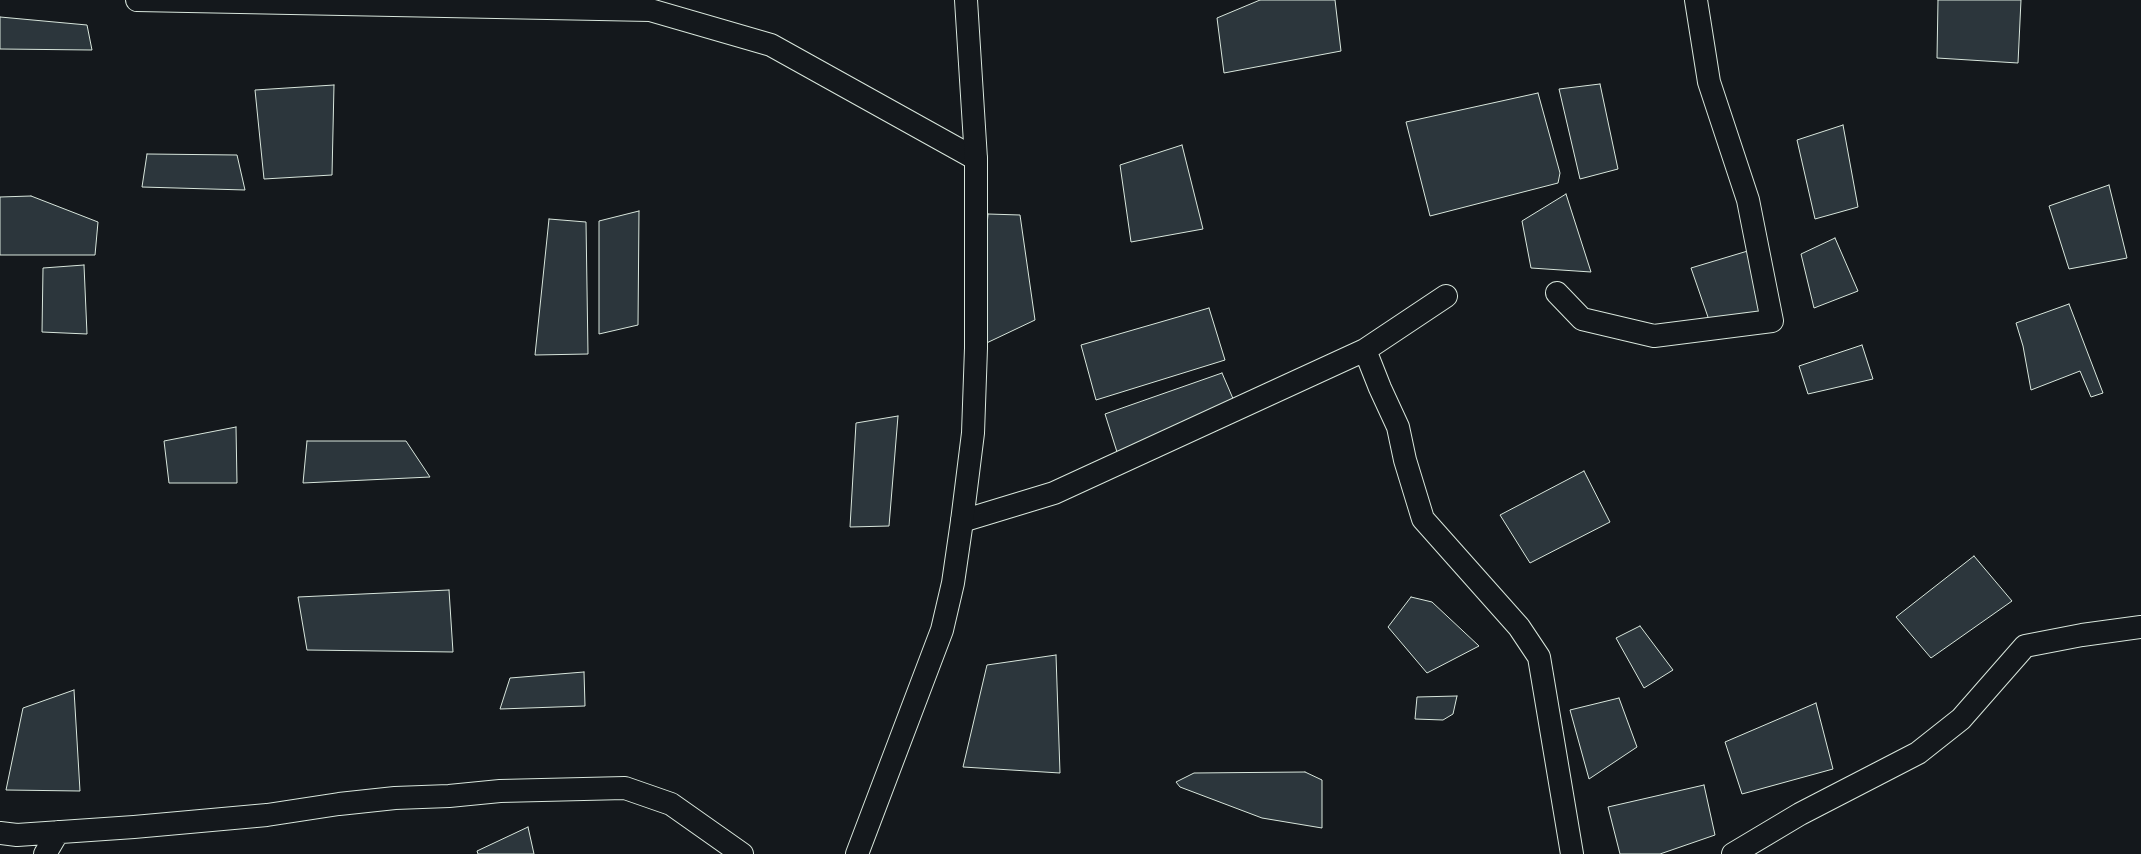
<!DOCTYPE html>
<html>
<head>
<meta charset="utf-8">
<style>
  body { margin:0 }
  canvas { display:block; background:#14181c }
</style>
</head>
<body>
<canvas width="2141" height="854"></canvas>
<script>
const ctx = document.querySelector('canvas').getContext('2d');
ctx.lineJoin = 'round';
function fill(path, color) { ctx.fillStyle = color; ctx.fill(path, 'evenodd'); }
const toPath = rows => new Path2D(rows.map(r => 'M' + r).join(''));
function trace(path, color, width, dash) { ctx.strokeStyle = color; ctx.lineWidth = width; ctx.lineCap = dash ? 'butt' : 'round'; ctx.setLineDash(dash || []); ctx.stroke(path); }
const building = toPath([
  [1260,0,1335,0,1341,51,1224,73,1217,18,1260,0],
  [1938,0,2021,0,2018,63,1937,58,1938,0],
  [0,17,87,25,92,50,0,49,0,17],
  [1600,84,1618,169,1580,179,1559,89,1600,84],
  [334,85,332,175,264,179,255,90,334,85],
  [1538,93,1560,173,1558,183,1430,216,1406,122,1538,93],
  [1843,125,1858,207,1815,219,1797,140,1843,125],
  [1182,145,1203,229,1131,242,1120,165,1182,145],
  [147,154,237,155,245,190,142,187,147,154],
  [2109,185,2127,258,2069,269,2049,206,2109,185],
  [1566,194,1591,272,1531,268,1522,221,1566,194],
  [31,196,98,222,95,255,0,255,0,197,31,196],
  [639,211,638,325,599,334,599,221,639,211],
  [988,214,1020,215,1035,320,976,348,988,214],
  [549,219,586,222,588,354,535,355,549,219],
  [1835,238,1858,291,1814,308,1801,254,1835,238],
  [1751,250,1764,313,1709,320,1691,268,1751,250],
  [84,265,87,334,42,332,43,268,84,265],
  [2069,304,2103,393,2091,397,2080,371,2031,390,2023,346,2016,323,2069,304],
  [1209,308,1225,360,1096,400,1081,345,1209,308],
  [1862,345,1873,379,1808,394,1799,366,1862,345],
  [1222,373,1237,408,1117,452,1105,414,1222,373],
  [898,416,889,526,850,527,856,423,898,416],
  [236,427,237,483,169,483,164,441,236,427],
  [307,441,406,441,430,477,303,483,307,441],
  [1584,471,1610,522,1530,563,1500,515,1584,471],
  [1974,556,2012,601,1931,658,1896,617,1974,556],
  [449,590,453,652,307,650,298,597,449,590],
  [1411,597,1432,602,1479,646,1427,673,1388,627,1411,597],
  [1640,626,1673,670,1644,688,1616,638,1640,626],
  [1056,655,1060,773,963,767,987,665,1056,655],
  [584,672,585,706,500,709,510,678,584,672],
  [74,690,80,791,6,790,23,708,74,690],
  [1457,696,1453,714,1443,720,1415,719,1417,697,1457,696],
  [1619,698,1637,747,1589,779,1570,710,1619,698],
  [1816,703,1833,769,1742,794,1725,742,1816,703],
  [1305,772,1322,780,1322,828,1262,818,1180,787,1176,782,1194,773,1305,772],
  [1704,785,1715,835,1660,854,1620,854,1608,807,1704,785],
  [528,827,534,854,478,854,477,851,528,827]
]);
fill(building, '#2c363c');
trace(building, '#d8e6dc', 1);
const street = toPath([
  [137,0,650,10,771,45,976,159],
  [1557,293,1582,319,1654,336,1772,321,1748,200,1709,82,1696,0],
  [1365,350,1380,388,1398,427,1405,460,1423,519,1519,627,1539,657,1572,854],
  [962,521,1054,493,1365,350,1446,296],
  [0,833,17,835,134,827,267,815,339,804,395,798,449,796,500,791,625,788,671,804,742,854],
  [45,854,58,832],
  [1733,854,1800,814,1918,753,1961,719,2025,646,2082,635,2141,627]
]);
const secondary = toPath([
  [857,854,942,630,953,583,962,521,973,433,976,348,976,159,966,0]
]);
trace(street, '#d8e6dc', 24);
trace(secondary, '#d8e6dc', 24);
trace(street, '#14181c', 22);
trace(secondary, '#14181c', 22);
</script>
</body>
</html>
